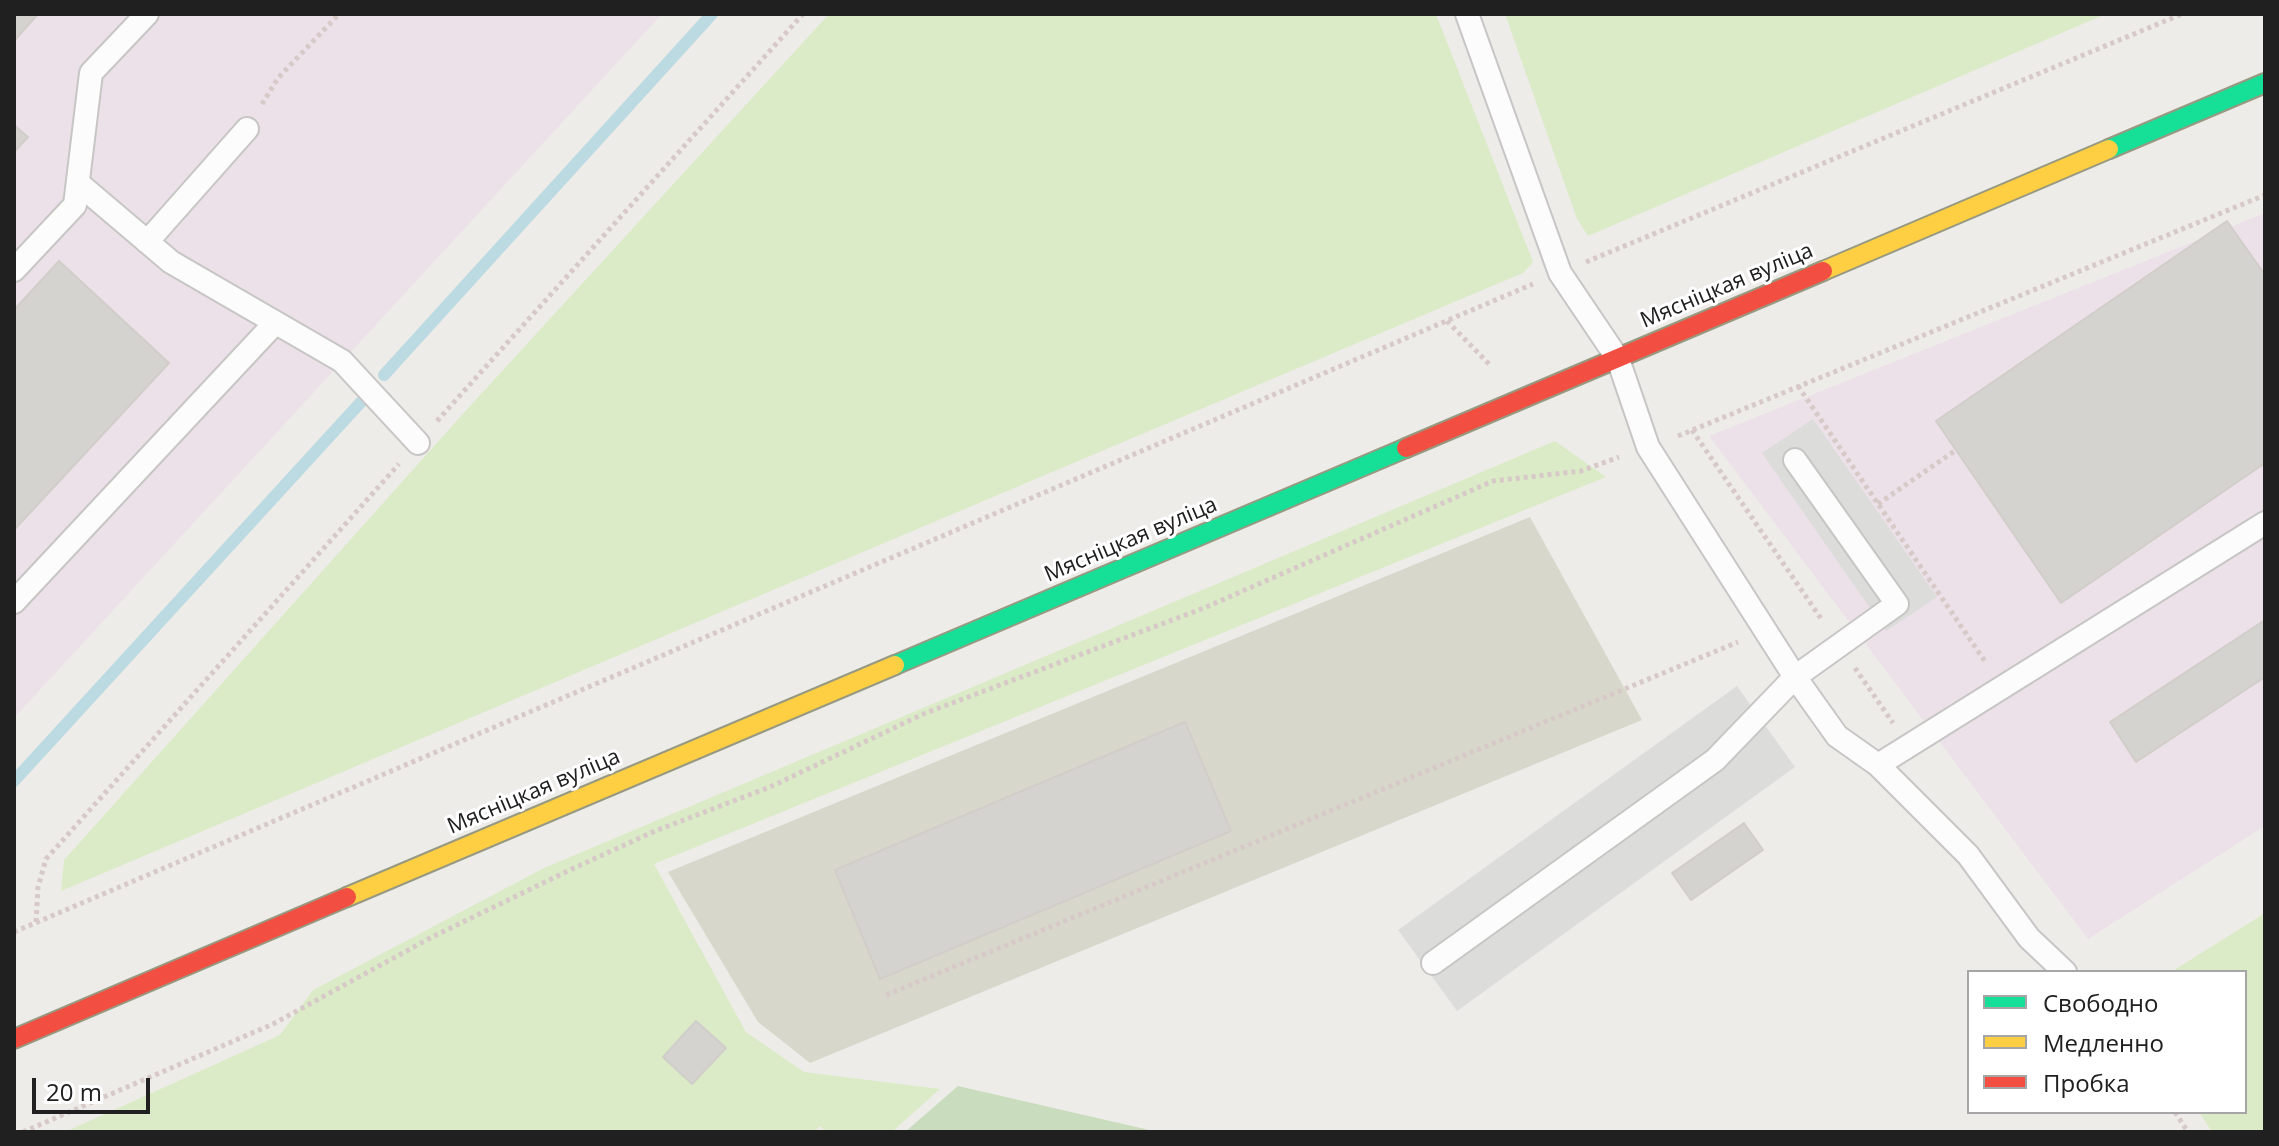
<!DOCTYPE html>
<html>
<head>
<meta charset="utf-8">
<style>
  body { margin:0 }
  #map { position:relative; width:2279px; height:1146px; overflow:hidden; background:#eeece9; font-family:"Open Sans",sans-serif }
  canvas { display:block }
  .frame { position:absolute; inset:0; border:16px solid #202020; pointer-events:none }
  .legend { position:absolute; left:1967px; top:970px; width:280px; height:144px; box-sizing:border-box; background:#fff; border:2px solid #a6a6a6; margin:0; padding:10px 14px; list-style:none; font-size:24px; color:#202020 }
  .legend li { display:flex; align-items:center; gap:16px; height:40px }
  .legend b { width:40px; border:2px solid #a6a6a6 }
  .scale { position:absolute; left:32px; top:1078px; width:118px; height:36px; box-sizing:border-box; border:4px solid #202020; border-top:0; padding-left:10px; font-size:24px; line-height:28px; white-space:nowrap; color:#202020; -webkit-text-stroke:6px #fff; paint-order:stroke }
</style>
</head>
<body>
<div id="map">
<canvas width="2279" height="1146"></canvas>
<div class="frame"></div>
<ul class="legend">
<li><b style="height:10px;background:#16e098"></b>Свободно</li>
<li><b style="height:10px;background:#ffcf43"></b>Медленно</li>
<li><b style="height:10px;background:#f24e42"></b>Пробка</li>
</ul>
<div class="scale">20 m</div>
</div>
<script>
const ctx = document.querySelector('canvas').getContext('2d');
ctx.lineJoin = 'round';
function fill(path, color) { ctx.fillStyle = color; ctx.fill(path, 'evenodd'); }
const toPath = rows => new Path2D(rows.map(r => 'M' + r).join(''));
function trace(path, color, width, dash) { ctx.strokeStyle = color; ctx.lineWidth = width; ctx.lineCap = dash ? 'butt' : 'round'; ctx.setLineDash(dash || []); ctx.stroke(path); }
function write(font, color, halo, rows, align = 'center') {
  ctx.font = font + ' "Open Sans",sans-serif'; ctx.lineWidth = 6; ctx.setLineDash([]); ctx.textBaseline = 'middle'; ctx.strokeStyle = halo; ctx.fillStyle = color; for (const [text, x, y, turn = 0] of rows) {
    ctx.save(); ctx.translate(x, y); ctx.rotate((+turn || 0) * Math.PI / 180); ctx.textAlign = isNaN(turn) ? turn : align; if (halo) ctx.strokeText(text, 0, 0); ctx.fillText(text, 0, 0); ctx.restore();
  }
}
fill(toPath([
  [14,14,662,14,14,718],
  [2265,213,2265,826,2088,939,1709,436]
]), '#ece1e8');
fill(toPath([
  [1813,419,1937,597,1886,631,1762,453],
  [1737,686,1795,767,1457,1011,1398,930]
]), '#dcdcda');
fill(toPath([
  [1530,517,1642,720,810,1063,758,1022,668,872]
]), '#d8d7cb');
fill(toPath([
  [829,14,1436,14,1533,262,1523,273,61,891,64,860,460,417],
  [1505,14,2106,14,1588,236,1577,219],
  [1555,441,1606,477,654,864,746,1032,804,1072,940,1089,892,1132,827,1132,820,1126,814,1132,65,1132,280,1035,313,990,544,868],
  [696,1022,725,1049,692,1084,663,1057],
  [2265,913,2265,1132,2212,1132,2199,1112,2245,1112,2245,972,2171,972]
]), '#dbebc7');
fill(toPath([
  [958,1086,1158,1132,905,1132]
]), '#c9ddbe');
trace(toPath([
  [384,375,712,14],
  [14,781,361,402]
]), '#bcdae2', 12);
const building = toPath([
  [14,14,38,14,14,41,14,14],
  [14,125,28,137,14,152,14,125],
  [2227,221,2265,275,2265,463,2061,603,1936,421,2227,221],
  [59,261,169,363,14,530,14,310,59,261],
  [2265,620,2265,677,2136,762,2110,722,2265,620],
  [1185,722,1231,831,880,979,835,870,1185,722],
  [1744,823,1763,850,1691,900,1672,873,1744,823],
  [696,1021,726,1048,692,1084,663,1057,696,1021]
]);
fill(building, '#d5d3d0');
trace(building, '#d1ceca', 2);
const lane = toPath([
  [1467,14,1560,273,1618,359,1648,447,1795,677,1837,736,1878,765,1968,855,2029,938,2065,972],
  [78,183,171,262,342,361,418,443],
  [147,242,247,129],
  [14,270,75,205,91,73,147,14],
  [14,602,275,323],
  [1878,765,2265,523],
  [1433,963,1715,760,1795,677,1897,604,1795,460]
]);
const fast = toPath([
  [2109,149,2265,83],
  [895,665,1406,448]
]);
const slow = toPath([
  [1823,271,2109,149],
  [347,897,895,665]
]);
const jam = toPath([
  [1406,448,1823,271],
  [14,1039,347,897]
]);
trace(lane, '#c7c6c5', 26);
trace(fast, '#979980', 22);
trace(slow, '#979980', 22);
trace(jam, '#979980', 22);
trace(toPath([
  [262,104,278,78,339,14],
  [1586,262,2182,14],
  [1447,321,1490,365],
  [1798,386,1986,663],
  [437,421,803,14],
  [1692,430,1822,620],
  [1678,436,2265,195],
  [1878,504,1956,450],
  [1855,668,1893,723],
  [36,922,38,887,46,859,399,464],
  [14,932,1533,284],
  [886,995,1738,642],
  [2175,1112,2188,1132],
  [23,1132,273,1024,432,937,572,869,655,831,770,787,923,714,1204,608,1493,481,1581,471,1619,457]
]), '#d7c9c7', 5, [4, 4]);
trace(lane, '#fcfcfc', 22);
trace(fast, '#16e098', 18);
trace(slow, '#ffcf43', 18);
trace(jam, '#f24e42', 18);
write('22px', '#202020', '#fff', [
  ["Мясніцкая вуліца",1727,286,-23],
  ["Мясніцкая вуліца",1131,540,-23],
  ["Мясніцкая вуліца",534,792,-23]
]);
</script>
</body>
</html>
